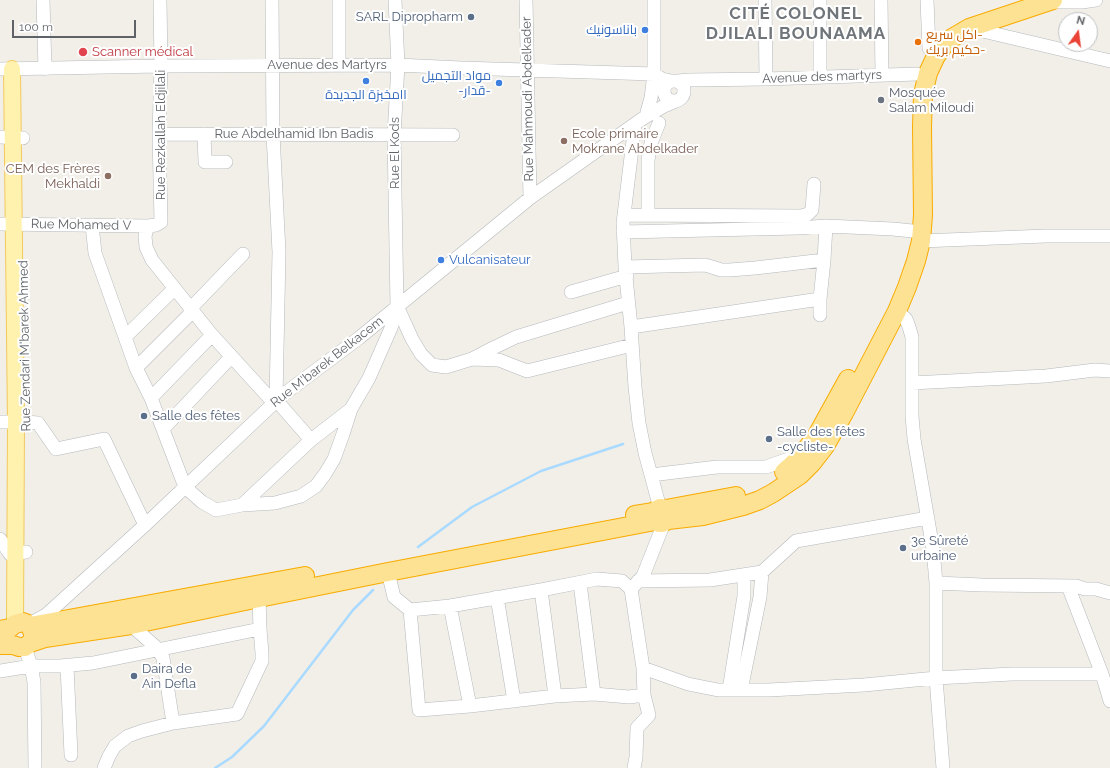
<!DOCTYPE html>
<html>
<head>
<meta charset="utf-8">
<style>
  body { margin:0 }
  #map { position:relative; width:1110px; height:768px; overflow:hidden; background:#f1efe8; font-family:Raleway,sans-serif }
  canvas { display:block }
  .north { position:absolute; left:1058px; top:12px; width:40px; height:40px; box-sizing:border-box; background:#fff; border:1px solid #bfc1c3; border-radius:50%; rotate:14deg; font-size:11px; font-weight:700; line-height:16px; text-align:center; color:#5f6368 }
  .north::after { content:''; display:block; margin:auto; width:14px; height:18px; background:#ea4335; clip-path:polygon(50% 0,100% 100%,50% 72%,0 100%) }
  .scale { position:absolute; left:12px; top:20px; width:124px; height:18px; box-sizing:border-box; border:2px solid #5f6368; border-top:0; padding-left:5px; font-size:12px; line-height:14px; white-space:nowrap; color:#5f6368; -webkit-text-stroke:3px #fff; paint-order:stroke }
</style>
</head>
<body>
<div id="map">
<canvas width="1110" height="768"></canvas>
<div class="north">N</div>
<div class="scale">100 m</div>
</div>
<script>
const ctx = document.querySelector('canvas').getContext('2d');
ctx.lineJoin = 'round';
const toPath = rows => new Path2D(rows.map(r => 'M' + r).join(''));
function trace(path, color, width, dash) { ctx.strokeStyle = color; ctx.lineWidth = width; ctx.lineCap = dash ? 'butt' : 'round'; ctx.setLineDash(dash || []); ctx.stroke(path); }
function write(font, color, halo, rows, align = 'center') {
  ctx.font = font + ' Raleway,Cairo,sans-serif'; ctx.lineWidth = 4; ctx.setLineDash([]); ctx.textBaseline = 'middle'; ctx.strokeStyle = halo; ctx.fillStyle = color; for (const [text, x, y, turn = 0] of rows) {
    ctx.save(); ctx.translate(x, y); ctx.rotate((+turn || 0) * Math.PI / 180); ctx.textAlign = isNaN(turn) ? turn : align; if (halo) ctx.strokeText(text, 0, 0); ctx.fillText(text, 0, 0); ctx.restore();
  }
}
trace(toPath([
  [418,547,472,507,541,471,623,444],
  [215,768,232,757,264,726,353,610,373,590]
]), '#aadaff', 2.5);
const minor = toPath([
  [43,0,45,69],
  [272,0,273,134,279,252,276,400,311,440],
  [526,0,530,198],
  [765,0,766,79],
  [881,0,882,75],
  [927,0,929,48],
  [1048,2,1082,2,1096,0],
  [970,28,1110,61],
  [339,65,339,0],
  [0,69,161,66,398,65,461,68,654,74,662,79,671,81],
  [820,77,820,0],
  '664 91a10 10 0 1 1 20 0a10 10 0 1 1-20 0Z',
  [678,81,689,80,766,79,917,74],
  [647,112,651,98,654,74,654,0],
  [635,124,623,223,625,267,631,327,635,387,639,423,645,453,660,508],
  [159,134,453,135],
  [204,134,205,162,226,162],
  [0,137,23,138],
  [624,215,802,216,808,214,812,210,814,184],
  [648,215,648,160,651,143,659,123],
  [0,224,148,226,156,225,161,222,159,134,161,66,160,0],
  [92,225,95,253,136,368,151,398,185,487,202,502,216,510,242,505,275,503,301,496,316,486,325,474,334,459,343,434,351,409,369,378,391,328,397,306,394,135,398,65,395,0],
  [148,226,145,236,146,247,152,260,212,335,274,403],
  [623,232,798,228,826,226,893,229,912,231],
  [921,241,1046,236,1110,236],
  [625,267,705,265,712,267,721,270,730,270,755,268,824,260],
  [571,292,627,276],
  [397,306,412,339,421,354,432,365,446,367,472,359,493,348,516,337,628,303],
  [897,311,906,319,909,327,912,337,912,416,914,439,933,549,936,583,936,678,943,768],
  [820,315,820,299,824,260,826,226],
  [631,327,820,299],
  [125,337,174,289],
  [472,359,499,360,527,371,632,345],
  [136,368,189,315,191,308,243,254],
  [912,383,1046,376,1095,370,1110,371],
  [151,398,212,335],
  [0,422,25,422,38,423,56,449,104,439,145,525],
  [163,429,231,357],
  [651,475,717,467,766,467,800,455],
  [242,505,311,440,351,409],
  [0,539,10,554,26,552],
  [388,572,394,597,410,610,450,606,541,590,597,579,622,581,631,589,643,668,644,695,649,715,637,728,636,757,634,768],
  [638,581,710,580,762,572,796,541,928,518],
  [580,583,594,694],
  [936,583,982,585,1076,586,1085,589,1096,589,1110,593],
  [634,586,643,576,664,523],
  [1068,586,1102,674,1110,701],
  [541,590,555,696],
  [497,597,514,701],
  [450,606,470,706],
  [410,610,419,710,470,706,555,696,594,694,629,697,644,695],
  [33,622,46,615,145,525,274,403,276,400,359,338,530,198,642,119,664,106,676,101],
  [131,625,158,649,163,658,173,723],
  [25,647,31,666,34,682,35,768],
  [67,666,71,755],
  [643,668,688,684,718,690,769,690,864,685,936,678,1012,674,1102,674],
  [0,671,31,666,60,666,93,663,260,629],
  [729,690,744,596,744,575],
  [741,690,760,597,762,572],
  [104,768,109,756,115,746,128,736,142,731,173,723,237,714,262,661,262,653,260,629,259,598]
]);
const major = toPath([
  [12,69,16,422,15,624]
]);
const highway = toPath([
  [784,472,792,465,803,453,816,437,848,379],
  [635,515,654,512,656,510,660,508,666,509,736,496],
  [30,626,305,576],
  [0,630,10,628,15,624,23,622,28,624,30,626,33,633,33,636],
  [0,645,13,645,19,647,25,647,30,643,45,638,131,625,259,598,388,572,655,521,659,523,662,523,668,520,703,516,743,506,760,500,773,493,800,475,812,463,825,446,844,413,897,311,907,287,916,261,921,241,923,215,922,127,923,94,928,73,936,56,944,45,952,38,969,28,1053,0]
]);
trace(minor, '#b5b8bc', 14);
trace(major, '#f2c960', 18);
trace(highway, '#f9ab00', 20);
trace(minor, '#fff', 13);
trace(major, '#fff2af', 16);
trace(highway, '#fde293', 18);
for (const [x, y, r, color] of [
  [471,17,4,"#5c6f8a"],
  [645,30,4,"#3f7fe0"],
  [918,42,4,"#e8710a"],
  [83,52,5,"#e0444e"],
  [366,81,4,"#3f7fe0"],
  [499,83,4,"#3f7fe0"],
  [881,100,4,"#6b7280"],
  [564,141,4,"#8d6e63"],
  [108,176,4,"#8d6e63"],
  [441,260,4,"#3f7fe0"],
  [144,416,4,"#5c6f8a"],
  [769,439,4,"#5c6f8a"],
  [903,548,4,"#5c6f8a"],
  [134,676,4,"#5c6f8a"]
]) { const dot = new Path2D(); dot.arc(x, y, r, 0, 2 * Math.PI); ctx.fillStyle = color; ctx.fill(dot); trace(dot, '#fff', 1.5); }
write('13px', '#4e5e75', '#fff', [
  ["SARL Dipropharm",463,17,"right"],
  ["Salle des fêtes",152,416],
  ["Salle des fêtes",777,432],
  ["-cycliste-",777,447],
  ["3e Sûreté",911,541],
  ["urbaine",911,556],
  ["Daira de",142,669],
  ["Ain Defla",142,684]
], 'left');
write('13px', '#366cbe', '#fff', [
  ["باناسونيك",637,30],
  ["مواد التجميل",491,76],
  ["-قدار-",491,91],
  ["اامخبزة الجديدة",366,95,"center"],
  ["Vulcanisateur",449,260,"left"]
], 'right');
write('13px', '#c56008', '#fff', [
  ["اكل سريع-",926,35],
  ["حكيم بريك-",926,50]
], 'left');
write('13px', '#be3a42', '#fff', [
  ["Scanner médical",92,52]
], 'left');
write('13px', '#5f6368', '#fff', [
  ["Avenue des Martyrs",327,65],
  ["Avenue des martyrs",822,77,-2],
  ["Rue Mahmoudi Abdelkader",528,99,-91],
  ["Rue Abdelhamid Ibn Badis",294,134],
  ["Rue Rezkallah Eldjilali",161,135,-90],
  ["Rue El Kods",395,153,-90],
  ["Rue Mohamed V",81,225,1],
  ["Rue Zendari M'barek Ahmed",25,346,-91],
  ["Rue M'barek Belkacem",327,362,-38]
]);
write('13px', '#5b616d', '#fff', [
  ["Mosquée",889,93],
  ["Salam Miloudi",889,108]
], 'left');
write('13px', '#785e54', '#fff', [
  ["Ecole primaire",572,134],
  ["Mokrane Abdelkader",572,149],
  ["CEM des Frères",100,169,"right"],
  ["Mekhaldi",100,184,"right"]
], 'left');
ctx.letterSpacing = '1px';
write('bold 17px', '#70757a', '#fff', [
  ["CITÉ COLONEL",796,14],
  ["DJILALI BOUNAAMA",796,34]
]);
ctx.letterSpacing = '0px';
</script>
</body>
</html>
